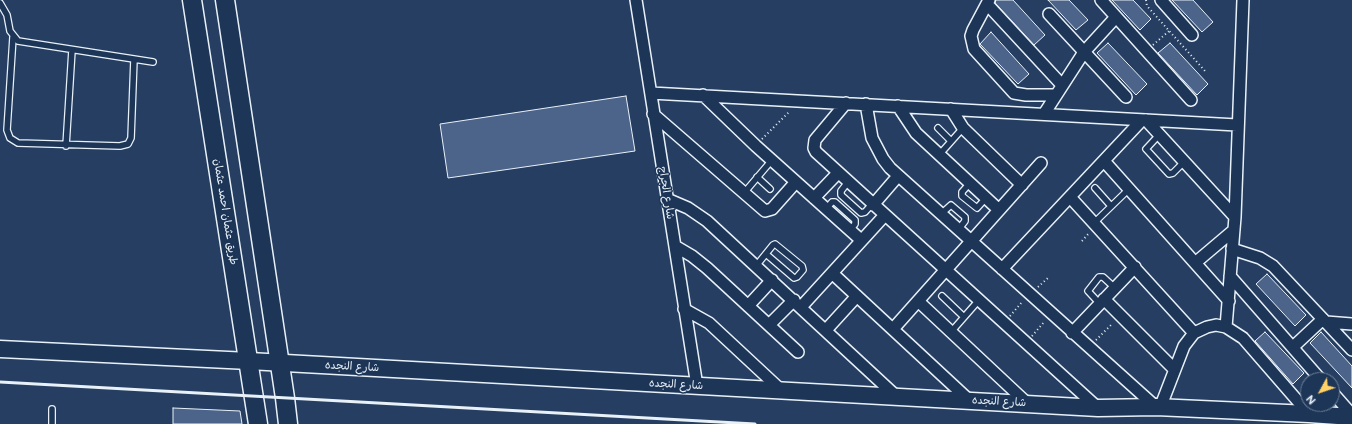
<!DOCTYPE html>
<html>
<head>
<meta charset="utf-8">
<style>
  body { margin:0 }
  #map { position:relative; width:1352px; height:424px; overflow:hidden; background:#263e61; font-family:"Balsamiq Sans",sans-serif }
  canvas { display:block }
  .north { position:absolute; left:1300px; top:372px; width:40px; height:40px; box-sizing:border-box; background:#1d3557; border:1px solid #6e8097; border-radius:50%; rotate:230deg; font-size:11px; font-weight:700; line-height:16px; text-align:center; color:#e8f1f8 }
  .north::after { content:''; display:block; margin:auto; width:14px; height:18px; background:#ffd166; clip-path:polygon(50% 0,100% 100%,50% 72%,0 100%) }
</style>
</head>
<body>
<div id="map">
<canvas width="1352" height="424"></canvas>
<div class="north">N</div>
</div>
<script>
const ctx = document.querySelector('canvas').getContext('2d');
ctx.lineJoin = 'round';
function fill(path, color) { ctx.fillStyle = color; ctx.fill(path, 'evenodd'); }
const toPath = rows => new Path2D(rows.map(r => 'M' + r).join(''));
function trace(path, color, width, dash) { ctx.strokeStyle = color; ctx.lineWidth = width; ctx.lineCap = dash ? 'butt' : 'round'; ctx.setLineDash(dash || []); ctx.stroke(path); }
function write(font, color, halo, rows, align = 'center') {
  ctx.font = font + ' "Balsamiq Sans","Playpen Sans Arabic",sans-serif'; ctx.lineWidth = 3; ctx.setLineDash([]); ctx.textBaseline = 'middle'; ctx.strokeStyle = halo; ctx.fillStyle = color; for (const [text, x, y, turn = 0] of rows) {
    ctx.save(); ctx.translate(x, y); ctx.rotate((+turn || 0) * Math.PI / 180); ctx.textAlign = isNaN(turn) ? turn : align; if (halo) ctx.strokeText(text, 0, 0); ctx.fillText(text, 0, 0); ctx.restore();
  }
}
const building = toPath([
  [996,0,1013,0,1045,35,1034,45,995,3,996,0],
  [1048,0,1069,0,1088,20,1076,30,1048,0],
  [1112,0,1133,0,1151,19,1140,30,1112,0],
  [1172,0,1193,0,1213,22,1202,32,1172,0],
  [991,32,1029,74,1018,84,980,44,991,32],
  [1108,43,1147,84,1136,95,1097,53,1108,43],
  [1170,43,1208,84,1197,95,1158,53,1170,43],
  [626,96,635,151,448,178,440,124,626,96],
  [1267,274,1306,315,1295,326,1256,284,1267,274],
  [1265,332,1304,373,1293,384,1255,341,1265,332],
  [1321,332,1352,366,1352,388,1310,343,1321,332],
  [173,408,240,411,242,424,173,424,173,408]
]);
fill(building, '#4c648a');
trace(building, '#e8f1f8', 1);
const lane = toPath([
  [0,3,7,15,10,31,18,41,153,62],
  [13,37,7,130,10,138,18,143,120,146,128,144,131,138,134,59],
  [938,128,951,141],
  [1159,135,1146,149,1169,174,1173,173,1184,162],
  [66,146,72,50],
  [939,155,963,128],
  [757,177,770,189],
  [848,182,841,191,841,195,861,213,865,212,872,204],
  [970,183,962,192,962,196,977,208,986,198],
  [1095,188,1111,206],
  [744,193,772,160],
  [826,209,832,202,835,202,855,220,855,224,850,230],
  [941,214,951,205,965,217,965,221,958,230],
  [1094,223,1129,189],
  [756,266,773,245,775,244,802,266,803,270,797,277,794,278,766,254],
  [942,296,964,317],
  [1100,304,1088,291,1099,277,1103,277,1115,288],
  [951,332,979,300],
  [52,424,52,409]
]);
const street = toPath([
  [636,0,697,386],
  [989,0,973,30,971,36,974,49,1014,93,1026,95,1055,95],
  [1101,0,1191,100],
  [1161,0,1192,35],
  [987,4,1062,85],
  [1049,14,1126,97],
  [651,93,1237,125],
  [703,95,756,146,861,240],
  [846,103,815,140,814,148,816,152,1098,408],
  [866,104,872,138,883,159,890,168,1156,407],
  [898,106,916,133,999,210],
  [951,109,963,128,1022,185],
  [653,114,765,211,772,209,796,182],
  [1044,114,1084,52,1116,17],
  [1146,120,1235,217],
  [1104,161,1229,301],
  [1070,197,1194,333],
  [814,198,838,173],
  [667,199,688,208,707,221,897,397],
  [873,205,898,176],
  [675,246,692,256,707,268,798,352],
  [1232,249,1260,258,1273,266,1352,350],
  [1195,263,1234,230],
  [1002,269,1142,120],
  [832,273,970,401],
  [1230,276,1321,380],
  [1104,299,1174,369],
  [918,301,1028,404],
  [748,306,772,280],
  [801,307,885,215],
  [684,309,709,323,781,390],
  [1326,322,1352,324],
  [769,325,794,300],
  [1226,327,1235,217,1243,0],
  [893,329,1041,163],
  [826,330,857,296],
  [1072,333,1135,267],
  [1293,347,1323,319],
  [1332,392,1352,415],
  [1160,408,1184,346,1194,333,1207,327,1216,325,1226,327,1243,338,1309,414]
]);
const secondary = toPath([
  [0,349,249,361,1098,408,1156,407,1309,414,1352,417]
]);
const primary = toPath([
  [192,0,258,424],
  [225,0,285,398,288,424]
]);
trace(lane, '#e8f1f8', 8);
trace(street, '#e8f1f8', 14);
trace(secondary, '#e8f1f8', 19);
trace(primary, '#e8f1f8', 21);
trace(toPath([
  [1146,0,1147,6,1205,71],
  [1153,45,1169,31],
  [762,139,790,111],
  [1082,241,1089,233],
  [1038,287,1049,277],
  [1010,316,1023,301],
  [1032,336,1045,321],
  [1096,340,1113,323]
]), '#e8f1f8', 2, [1, 3]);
trace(lane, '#1d3557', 5.5);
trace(street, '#1d3557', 11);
trace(secondary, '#1d3557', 16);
trace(primary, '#1d3557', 18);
trace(toPath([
  [0,382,755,424]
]), '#e8f1f8', 3);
write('11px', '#e8f1f8', '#1d3557', [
  ["شارع الجراج",666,193,81],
  ["طريق عثمان احمد عثمان",225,212,81],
  ["شارع النجده",352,367,3],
  ["شارع النجده",676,385,3],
  ["شارع النجده",999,402,3]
]);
</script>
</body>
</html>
